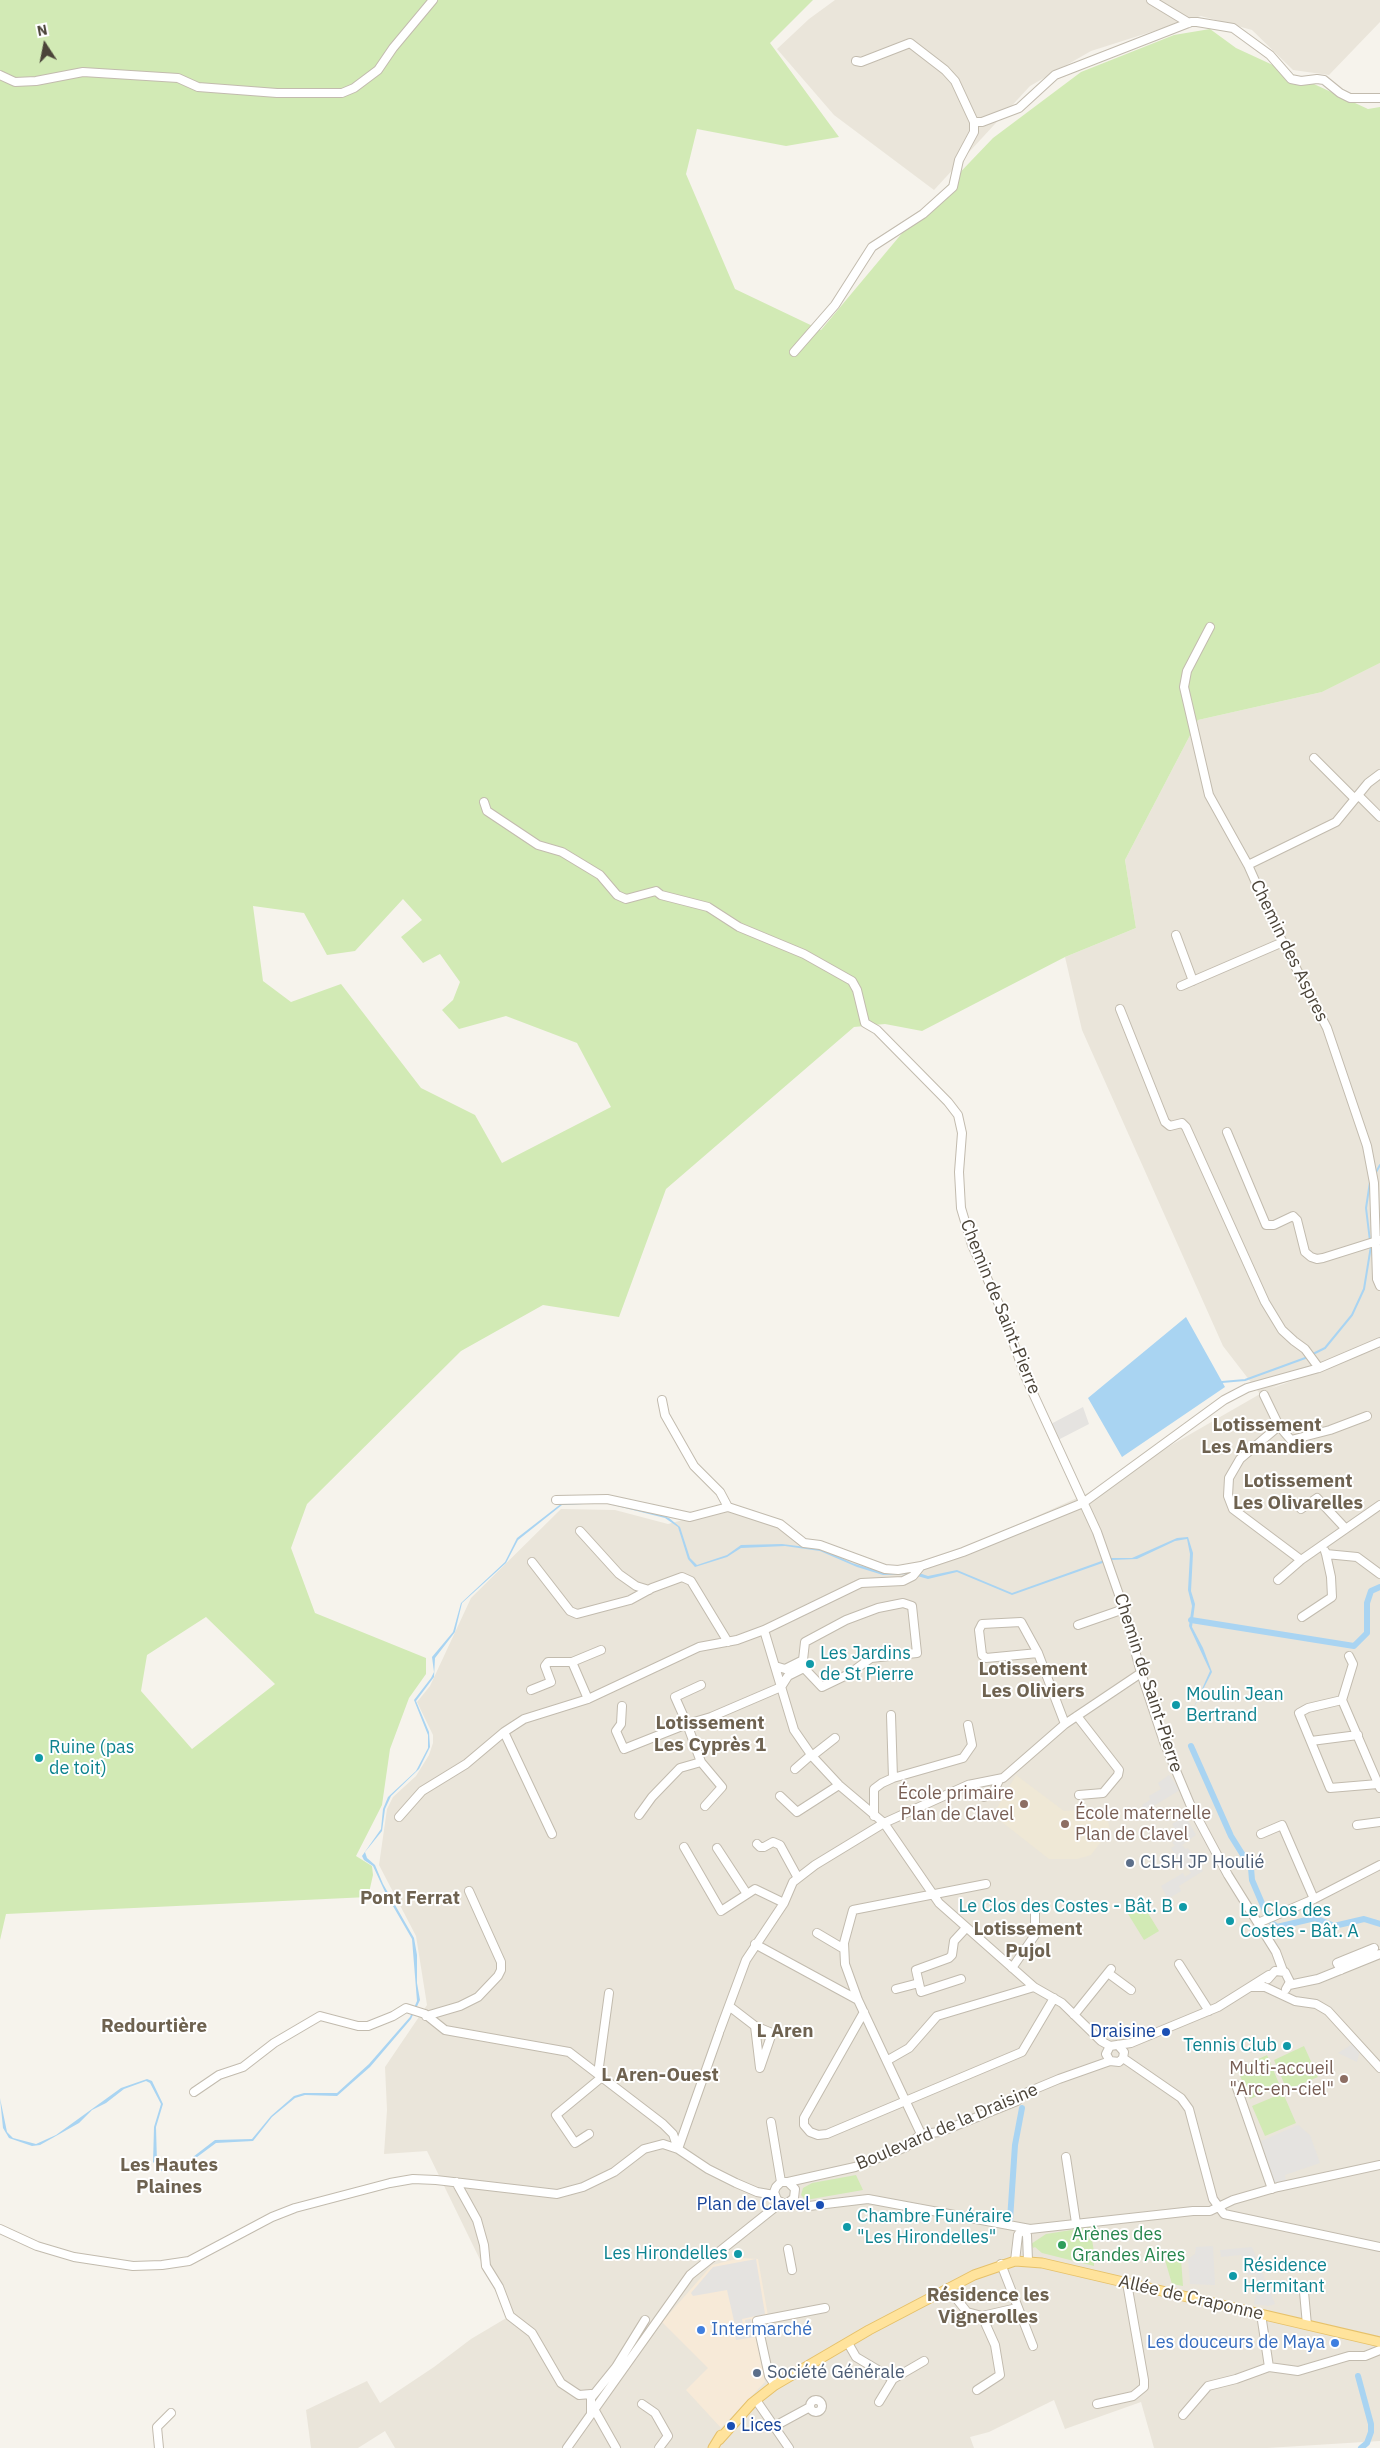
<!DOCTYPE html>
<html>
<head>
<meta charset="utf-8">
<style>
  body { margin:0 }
  #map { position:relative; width:1380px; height:2448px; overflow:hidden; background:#f6f3ec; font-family:"IBM Plex Sans",sans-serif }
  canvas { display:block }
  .north { position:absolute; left:20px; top:20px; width:50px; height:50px; -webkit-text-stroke:4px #fff; paint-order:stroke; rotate:349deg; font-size:14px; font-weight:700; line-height:20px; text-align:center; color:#4b4439 }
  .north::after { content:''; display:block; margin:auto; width:18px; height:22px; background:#4b4439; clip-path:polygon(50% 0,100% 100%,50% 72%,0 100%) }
</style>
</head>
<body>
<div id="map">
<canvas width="1380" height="2448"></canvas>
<div class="north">N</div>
</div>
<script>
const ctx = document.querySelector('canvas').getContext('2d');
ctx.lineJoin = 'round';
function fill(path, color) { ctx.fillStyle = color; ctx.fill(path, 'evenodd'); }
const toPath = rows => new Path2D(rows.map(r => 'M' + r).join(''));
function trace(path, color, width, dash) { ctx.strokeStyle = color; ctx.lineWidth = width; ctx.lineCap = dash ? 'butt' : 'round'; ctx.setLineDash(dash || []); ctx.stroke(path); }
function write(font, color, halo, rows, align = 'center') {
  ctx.font = font + ' "IBM Plex Sans",sans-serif'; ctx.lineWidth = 4; ctx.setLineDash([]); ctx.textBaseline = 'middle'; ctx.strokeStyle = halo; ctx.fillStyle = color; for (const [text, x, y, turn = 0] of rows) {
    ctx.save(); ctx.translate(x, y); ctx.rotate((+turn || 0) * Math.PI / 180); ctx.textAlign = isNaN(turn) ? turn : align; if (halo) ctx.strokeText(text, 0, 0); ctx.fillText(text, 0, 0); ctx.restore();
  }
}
fill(toPath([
  [835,0,1380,0,1380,22,1329,75,1293,70,1252,30,1201,16,1091,51,1030,86,934,190,834,115,777,49,809,19],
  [1380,663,1380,1338,1270,1389,1380,1348,1380,2441,1267,2448,1154,2448,1141,2402,1065,2429,1054,2400,989,2432,970,2437,974,2448,395,2448,385,2431,358,2448,311,2448,306,2410,367,2381,380,2403,434,2367,471,2339,508,2317,427,2151,384,2154,387,2110,385,2067,427,2005,416,1936,379,1865,387,1809,393,1797,416,1776,429,1755,433,1743,433,1735,417,1702,430,1686,471,1598,561,1509,615,1510,668,1524,731,1507,780,1519,796,1536,835,1552,892,1570,966,1548,1088,1493,1260,1394,1223,1346,1082,1030,1065,957,1136,928,1125,860,1198,720,1322,692]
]), '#eae5da');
fill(toPath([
  [740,2258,758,2259,768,2316,753,2320,765,2382,721,2428,686,2390,708,2368,662,2322,712,2265]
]), '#f7ead8');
fill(toPath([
  [1016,1775,1064,1811,1093,1809,1107,1817,1110,1830,1091,1855,1077,1859,1049,1859,993,1815]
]), '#efe8d6');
fill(toPath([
  [0,0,813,0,770,43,839,137,786,146,697,129,686,174,735,289,821,330,903,232,993,138,1081,72,1174,35,1210,29,1236,48,1368,109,1380,107,1380,663,1322,692,1198,720,1125,860,1136,928,1065,957,922,1031,885,1024,854,1027,666,1189,619,1317,543,1305,461,1351,307,1504,291,1548,315,1613,426,1658,426,1674,409,1698,390,1749,382,1805,356,1856,372,1866,373,1875,368,1897,6,1914,0,1940],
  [403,899,422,920,401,937,423,963,440,954,460,982,453,1000,442,1010,459,1029,506,1016,577,1043,611,1107,502,1163,475,1115,421,1088,341,984,291,1002,263,981,253,906,304,913,327,955,355,951],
  [206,1617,275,1684,192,1749,141,1691,147,1655],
  [1140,1900,1159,1931,1144,1940,1125,1909],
  [1304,2046,1318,2077,1287,2090,1274,2060],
  [1267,2055,1280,2086,1250,2099,1237,2069],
  [1283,2093,1296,2123,1265,2136,1252,2106],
  [856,2175,863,2190,806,2200,801,2195,803,2188,812,2183],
  [1090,2227,1094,2252,1094,2266,1042,2253,1035,2247,1033,2248,1031,2244,1046,2234],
  [1181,2259,1183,2286,1172,2284,1165,2260]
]), '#d2eab5');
fill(toPath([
  [1083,1407,1089,1424,1056,1441,1049,1425],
  [1169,1775,1180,1790,1142,1813,1139,1809,1143,1807,1142,1805,1150,1800,1149,1796,1161,1789,1158,1783],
  [1185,1816,1196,1835,1182,1845,1185,1849,1188,1848,1203,1871,1179,1886,1181,1891,1168,1899,1161,1886,1183,1873,1185,1877,1191,1873,1187,1866,1184,1868,1171,1848,1175,1846,1172,1842,1179,1838,1181,1842,1186,1839,1182,1839,1172,1824],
  [1357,2041,1361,2046,1357,2062,1338,2053],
  [1298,2125,1310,2135,1320,2163,1285,2175,1286,2181,1274,2183,1261,2141],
  [1213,2246,1215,2285,1190,2284,1188,2259,1195,2254,1196,2247],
  [1252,2247,1275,2304,1268,2306,1254,2304,1256,2295,1262,2295,1255,2274,1248,2276,1241,2255,1221,2257,1220,2250],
  [756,2259,765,2314,742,2319,744,2332,737,2334,727,2290,693,2296,691,2293,713,2267],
  [751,2319,755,2337,736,2340,735,2335,747,2333,745,2320]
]), '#e5e3e0');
fill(toPath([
  [1186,1317,1225,1387,1122,1457,1088,1398],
  [583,1500,610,1502,657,1513,669,1518,680,1527,690,1558,697,1565,727,1555,741,1545,782,1544,822,1549,852,1563,882,1572,913,1571,928,1576,957,1570,1012,1593,1110,1558,1132,1558,1177,1538,1188,1537,1193,1553,1191,1591,1195,1604,1192,1627,1203,1648,1212,1672,1194,1707,1210,1671,1189,1626,1192,1606,1188,1590,1190,1554,1187,1539,1175,1541,1137,1559,1111,1560,1012,1595,957,1572,928,1579,910,1574,883,1575,857,1567,820,1551,785,1546,741,1548,727,1557,695,1567,688,1559,678,1527,665,1518,605,1503,562,1505,518,1540,506,1563,462,1603,455,1632,435,1658,434,1677,416,1701,429,1732,430,1747,419,1769,391,1796,385,1809,382,1831,365,1852,367,1858,375,1865,383,1884,414,1938,417,1955,417,1983,420,2000,411,2019,370,2067,337,2096,305,2095,295,2098,272,2117,253,2141,216,2143,189,2163,171,2170,160,2171,156,2167,155,2161,153,2163,154,2127,161,2104,150,2083,146,2081,124,2089,106,2103,92,2110,79,2123,40,2145,32,2146,9,2138,3,2128,0,2098,7,2132,13,2138,36,2144,56,2135,121,2088,147,2079,152,2081,163,2104,156,2127,157,2163,160,2169,171,2168,189,2160,215,2140,252,2139,271,2116,294,2096,304,2093,337,2093,369,2064,410,2017,417,2001,412,1939,386,1894,373,1866,364,1860,362,1856,381,1829,383,1809,388,1797,416,1771,428,1748,428,1735,414,1700,431,1678,434,1672,432,1657,453,1632,461,1603,505,1562,517,1538,562,1503]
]), '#a9d4f2');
trace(toPath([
  [1375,1174,1380,1165],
  [1370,1241,1366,1208,1370,1182],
  [1311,1355,1325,1348,1352,1315,1364,1289,1371,1246],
  [1222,1382,1245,1380,1308,1357]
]), '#a9d4f2', 2);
trace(toPath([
  [1191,1620,1354,1646,1367,1633,1367,1603,1371,1591,1380,1587],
  [1191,1746,1231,1836,1251,1868,1252,1880,1267,1915],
  [1271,1922,1277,1927,1315,1918,1334,1926,1364,1919,1380,1924],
  [1010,2220,1015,2145,1022,2108],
  [1358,2376,1371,2424,1371,2432,1367,2443,1361,2448]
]), '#a9d4f2', 6);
const minor = toPath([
  [1151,0,1189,23],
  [856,61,861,62,910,43,945,70,955,81,974,122,982,122,1019,108,1055,75,1191,22,1197,22,1233,28,1270,55,1291,79,1301,81,1317,79,1324,80,1340,93,1350,98,1380,98],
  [0,75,15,82,36,81,83,72,178,78,198,87,277,93,342,93,354,88,378,70,393,48,433,0],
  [794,352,835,305,872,247,923,214,953,187,959,160,974,132,974,122],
  [1210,627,1187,671,1184,687,1209,795,1248,865,1280,937,1327,1028,1367,1146,1374,1183,1377,1279,1380,1286],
  [1314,758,1355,799],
  [1358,795,1380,817],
  [484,802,487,811,538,845,562,852,600,875,617,895,626,899,656,891,661,895,708,907,739,927,804,954,852,981,857,990,865,1023,877,1030,948,1102,958,1115,962,1133,959,1172,961,1208,972,1245,1002,1311,1026,1378,1097,1532,1124,1609,1141,1673,1164,1742,1190,1804,1228,1875,1276,1952,1283,1971],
  [1248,865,1336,822,1368,783,1380,774],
  [1176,935,1193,981],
  [1181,986,1283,942],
  [1120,1009,1165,1122,1170,1126,1182,1123,1186,1127,1265,1302,1282,1330,1294,1341,1305,1349,1319,1368],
  [1227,1132,1266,1225,1274,1225,1293,1216,1297,1220,1305,1252,1311,1257,1317,1259,1323,1258,1380,1240],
  [1264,1395,1279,1426],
  [662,1400,665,1415,694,1466,720,1492,728,1507],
  [556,1500,607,1499,690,1517,728,1507,780,1524,804,1543,820,1545,885,1569,898,1570,921,1566],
  [1301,1509,1317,1498,1345,1528],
  [580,1531,619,1574,636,1586,649,1590],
  [1325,1551,1326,1554,1357,1557,1380,1574],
  [1301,1560,1233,1509,1228,1496,1229,1478,1240,1459,1279,1426,1291,1440,1330,1430,1367,1416],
  [532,1562,570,1611,577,1614,630,1600,652,1588,682,1577,691,1581,728,1642],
  [1278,1580,1301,1560,1380,1505],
  [1302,1617,1332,1597,1331,1577,1326,1554],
  [1078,1625,1124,1609],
  [764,1630,794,1730,812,1756,839,1785,884,1823,939,1903,1034,1987,1062,2003,1101,2041,1110,2046],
  [1038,1653,986,1658,982,1655,979,1630,982,1624,1021,1622,1038,1653,1065,1724],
  [1349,1656,1353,1664,1342,1700,1380,1788],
  [531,1690,551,1682,545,1666,548,1662,572,1662],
  [588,1699,572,1662,601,1650],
  [1342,1700,1308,1708,1299,1713,1330,1788,1378,1784],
  [622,1706,621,1724,616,1731,624,1749,687,1724,675,1697,701,1685],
  [1077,1716,1119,1770,1118,1775,1103,1793,1079,1795],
  [504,1732,552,1834],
  [1311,1741,1358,1735],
  [812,1756,835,1738],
  [795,1769,811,1755],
  [893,1778,963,1758,972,1745,968,1725],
  [968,1785,977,1793,984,1797,993,1793,999,1780],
  [780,1796,797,1812,839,1785],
  [705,1806,722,1787,701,1762,687,1724,711,1717,781,1687,788,1676,804,1668,822,1687,849,1674,871,1658,917,1653,912,1606,903,1603,878,1608,846,1620,805,1642,803,1660,785,1669,775,1666],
  [639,1815,652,1797,680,1768,701,1762],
  [874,1816,874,1789,882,1783,893,1778,891,1715],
  [399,1817,422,1791,466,1764,504,1732,524,1719,588,1699,699,1647,737,1640,764,1630,861,1583,903,1581,913,1576,921,1566,963,1552,1083,1503,1224,1400,1247,1388,1319,1368,1380,1342],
  [1357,1825,1380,1822],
  [1261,1834,1282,1825,1314,1899],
  [757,1844,760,1847,764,1847,773,1842,780,1845,798,1878],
  [684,1847,721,1911,755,1889,784,1903],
  [717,1848,747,1894],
  [1258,1923,1314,1899,1380,1865],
  [817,1933,844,1949],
  [755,1944,858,2000],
  [1179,1964,1209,2011],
  [1012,1968,1035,1935,1035,1909],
  [1341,1970,1337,1963,1374,1948],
  [1108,1973,1131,1990],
  [961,1979,921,1992,916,1970,949,1958,952,1955,954,1941,966,1928],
  [1268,1979,1275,1971,1285,1972,1290,1982,1286,1989],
  [1289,1985,1318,1979,1380,1954],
  [1250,1987,1265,1987,1295,2001,1316,2004,1328,2011,1380,2068],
  [896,1989,919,1983],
  [729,2006,755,2026,760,2068,772,2033,755,2026],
  [864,2012,804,2118,804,2125,810,2132,818,2135,827,2134,1022,2052,1054,1998],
  [1074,2015,1111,1969],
  [426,2016,460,2006,478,1997,498,1976,501,1970,501,1962,469,1891],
  [720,2030,746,1960,784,1903,793,1882,815,1865,884,1823,968,1785,1003,1778,1065,1724,1141,1673],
  [1123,2058,1181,2098,1189,2109,1213,2199,1224,2214,1380,2247],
  [888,2060,909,2048,937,2016,1034,1987],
  [1110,2061,1106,2054,1110,2046,1131,2043,1218,2007,1269,1975],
  [598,2074,609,1993],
  [1236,2085,1272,2189],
  [194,2092,219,2075,243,2067,274,2043,320,2016,358,2026,368,2026,393,2016,406,2008,425,2014,445,2030,569,2052,663,2124,673,2134,678,2149],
  [771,2122,781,2182],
  [589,2134,575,2143,556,2115,602,2077],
  [921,2134,858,2000,845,1964,844,1943,853,1910,986,1884],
  [678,2149,719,2033],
  [1066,2157,1076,2223],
  [456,2182,477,2220,484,2245,486,2266,499,2287,510,2316,532,2333,561,2383,579,2395,591,2394,591,2413],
  [788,2182,855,2167,906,2147,921,2134,940,2132,1017,2101,1023,2094,1059,2079,1110,2061,1119,2062,1123,2058,1124,2052,1118,2045],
  [789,2202,794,2198,795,2189,788,2182,781,2182,776,2187,774,2192,777,2200,783,2203,809,2206,868,2199,1030,2229,1193,2211,1210,2211,1233,2200,1278,2187,1380,2165],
  [0,2229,37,2246,74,2257,133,2266,162,2265,189,2261,272,2217,295,2208,390,2183,413,2179,436,2180,557,2194,583,2187,614,2172,644,2149,663,2144,678,2149,708,2169,736,2183,757,2192,774,2195],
  [1022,2229,1027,2235,1028,2261],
  [788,2249,792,2270],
  [1015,2261,1018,2235,1022,2229],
  [1001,2264,1033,2346],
  [948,2288,967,2312,982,2316,1017,2308],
  [1304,2292,1307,2325],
  [848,2343,856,2357,893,2379,924,2361],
  [1269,2367,1298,2371,1349,2356,1365,2356,1380,2350],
  [775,2385,769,2376,757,2321,825,2308],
  [977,2390,1000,2375,995,2345,982,2316],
  [591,2398,616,2367,645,2320],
  '810 2406a6 6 0 1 1 12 0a6 6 0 1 1-12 0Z',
  [756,2400,789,2448],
  [879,2402,893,2379],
  [642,2404,655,2413,668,2436,659,2448],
  [1097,2404,1133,2396,1144,2387,1144,2380,1127,2283],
  [594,2409,616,2448],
  [1183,2415,1208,2386,1236,2379,1269,2367,1261,2314],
  [775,2426,810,2407],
  [159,2448,157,2427,171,2413],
  [567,2448,690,2275,774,2208,783,2203]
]);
const major = toPath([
  [719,2440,752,2403,775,2385,869,2330,974,2275,1015,2261,1042,2263,1380,2342],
  [713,2448,721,2435]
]);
trace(minor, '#c2bbae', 10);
trace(major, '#e6c16a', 11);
trace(minor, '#fff', 8);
trace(major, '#ffe39c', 9);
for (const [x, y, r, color] of [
  [810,1664,5,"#0f9aa8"],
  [1176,1705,5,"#0f9aa8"],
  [39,1758,5,"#0f9aa8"],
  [1024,1804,5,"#8d6e63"],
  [1065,1824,5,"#8d6e63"],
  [1130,1863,5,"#5c6f8a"],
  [1183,1907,5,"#0f9aa8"],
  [1230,1921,5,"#0f9aa8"],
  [1166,2032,5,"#1a4fb4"],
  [1287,2046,5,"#0f9aa8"],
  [1344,2079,5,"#8d6e63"],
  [820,2205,5,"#1a4fb4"],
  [847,2227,5,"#0f9aa8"],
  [1062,2245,5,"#2e9e5b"],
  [738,2254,5,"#0f9aa8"],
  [1233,2276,5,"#0f9aa8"],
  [701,2330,5,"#3f7fe0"],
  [1335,2343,5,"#3f7fe0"],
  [757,2373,5,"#5c6f8a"],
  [731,2426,5,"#1a4fb4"]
]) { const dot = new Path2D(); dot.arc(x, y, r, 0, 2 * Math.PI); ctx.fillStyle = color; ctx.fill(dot); trace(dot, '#fff', 2); }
write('18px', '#4b4439', '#fff', [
  ["Chemin des Aspres",1289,951,64],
  ["Chemin de Saint-Pierre",1000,1307,68],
  ["Chemin de Saint-Pierre",1148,1683,72],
  ["Boulevard de la Draisine",947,2127,-23],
  ["Allée de Craponne",1191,2298,13]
]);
write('18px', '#0d838f', '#fff', [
  ["Les Jardins",820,1654],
  ["de St Pierre",820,1675],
  ["Moulin Jean",1186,1695],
  ["Bertrand",1186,1716],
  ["Ruine (pas",49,1748],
  ["de toit)",49,1769],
  ["Le Clos des Costes - Bât. B",1173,1907,"right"],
  ["Le Clos des",1240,1911],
  ["Costes - Bât. A",1240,1932],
  ["Tennis Club",1277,2046,"right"],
  ["Chambre Funéraire",857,2217],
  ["\"Les Hirondelles\"",857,2238],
  ["Les Hirondelles",728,2254,"right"],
  ["Résidence",1243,2266],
  ["Hermitant",1243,2287]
], 'left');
write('18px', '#785e54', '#fff', [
  ["École primaire",1014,1794],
  ["Plan de Clavel",1014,1815],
  ["École maternelle",1075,1814,"left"],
  ["Plan de Clavel",1075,1835,"left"],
  ["Multi-accueil",1334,2069],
  ["\"Arc-en-ciel\"",1334,2090]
], 'right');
write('18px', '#4e5e75', '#fff', [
  ["CLSH JP Houlié",1140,1863],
  ["Société Générale",767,2373]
], 'left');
write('18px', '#164399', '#fff', [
  ["Draisine",1156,2032],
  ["Plan de Clavel",810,2205],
  ["Lices",741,2426,"left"]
], 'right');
write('18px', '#27864d', '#fff', [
  ["Arènes des",1072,2235],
  ["Grandes Aires",1072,2256]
], 'left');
write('18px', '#366cbe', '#fff', [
  ["Intermarché",711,2330],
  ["Les douceurs de Maya",1325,2343,"right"]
], 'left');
write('bold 19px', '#6e6250', '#fff', [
  ["Lotissement",1267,1426],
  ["Les Amandiers",1267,1448],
  ["Lotissement",1298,1482],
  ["Les Olivarelles",1298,1504],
  ["Lotissement",1033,1670],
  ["Les Oliviers",1033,1692],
  ["Lotissement",710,1724],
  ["Les Cyprès 1",710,1746],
  ["Pont Ferrat",410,1899],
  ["Lotissement",1028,1930],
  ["Pujol",1028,1952],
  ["Redourtière",154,2027],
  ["L Aren",785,2032],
  ["L Aren-Ouest",660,2076],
  ["Les Hautes",169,2166],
  ["Plaines",169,2188],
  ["Résidence les",988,2296],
  ["Vignerolles",988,2318]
]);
</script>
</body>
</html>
